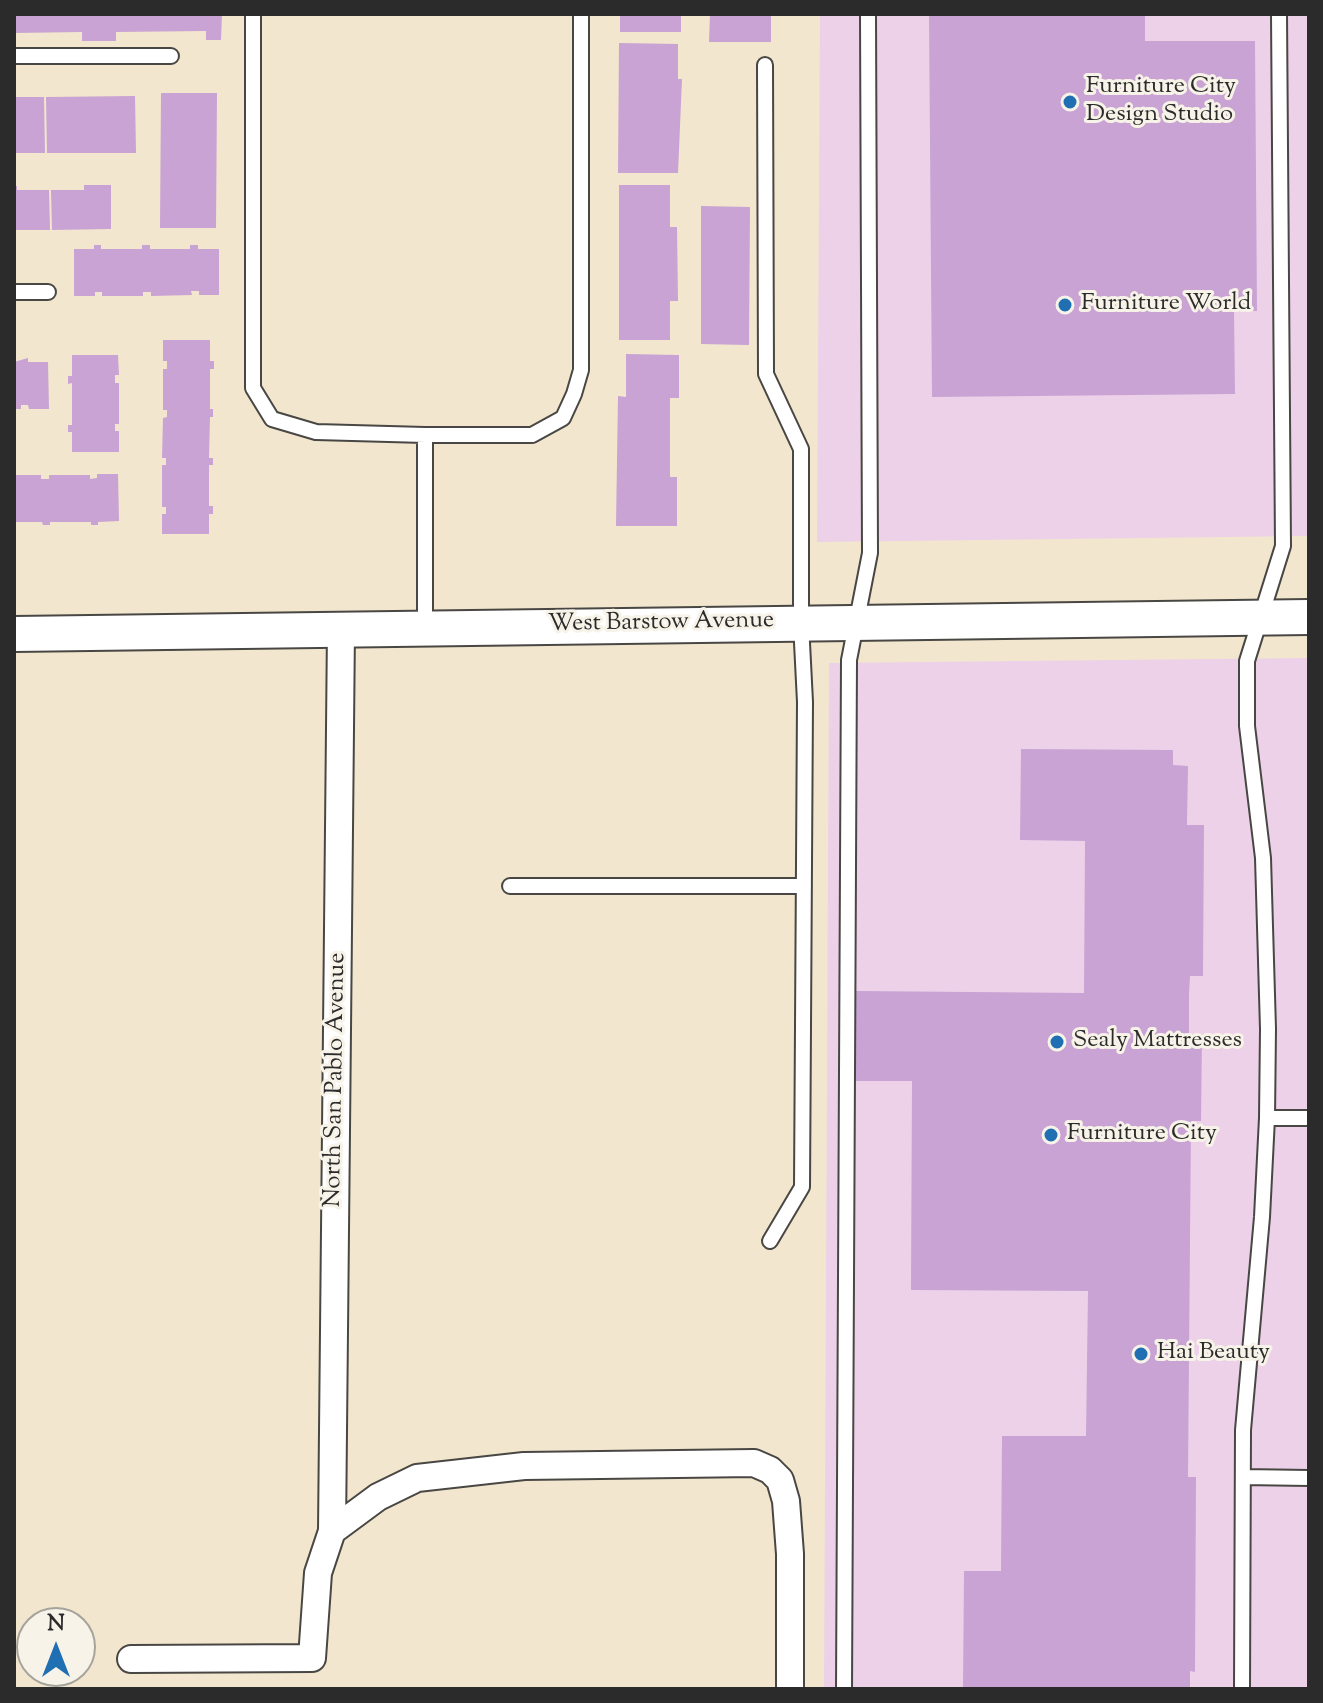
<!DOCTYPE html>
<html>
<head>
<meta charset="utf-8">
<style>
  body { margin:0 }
  #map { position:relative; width:1323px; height:1703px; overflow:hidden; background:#f2e6ce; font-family:"Sorts Mill Goudy",serif }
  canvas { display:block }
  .frame { position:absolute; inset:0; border:16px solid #2b2b2b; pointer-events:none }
  .north { position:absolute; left:16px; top:1607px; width:80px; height:80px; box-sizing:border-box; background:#f7f3e8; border:2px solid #a5a39c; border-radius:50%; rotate:0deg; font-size:22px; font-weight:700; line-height:32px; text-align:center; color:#2b2b2b }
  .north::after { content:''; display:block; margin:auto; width:28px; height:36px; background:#1f6fb2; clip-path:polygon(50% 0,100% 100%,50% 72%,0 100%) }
</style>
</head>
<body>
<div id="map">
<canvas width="1323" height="1703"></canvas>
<div class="frame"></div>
<div class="north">N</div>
</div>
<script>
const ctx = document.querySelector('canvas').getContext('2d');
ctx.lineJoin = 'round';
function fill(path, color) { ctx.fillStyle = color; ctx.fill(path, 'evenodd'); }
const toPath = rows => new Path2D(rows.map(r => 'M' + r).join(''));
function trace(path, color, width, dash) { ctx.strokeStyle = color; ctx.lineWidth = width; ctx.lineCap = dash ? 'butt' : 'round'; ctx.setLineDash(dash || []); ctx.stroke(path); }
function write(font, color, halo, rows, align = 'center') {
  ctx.font = font + ' "Sorts Mill Goudy",serif'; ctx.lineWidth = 6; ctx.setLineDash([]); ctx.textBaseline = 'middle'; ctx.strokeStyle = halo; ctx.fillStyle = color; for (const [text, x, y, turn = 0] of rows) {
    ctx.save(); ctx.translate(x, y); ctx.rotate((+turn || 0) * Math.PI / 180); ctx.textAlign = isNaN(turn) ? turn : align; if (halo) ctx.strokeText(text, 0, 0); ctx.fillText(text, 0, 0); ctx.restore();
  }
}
fill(toPath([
  [820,14,1309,14,1309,536,817,542],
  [1309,658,1309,1689,824,1689,829,663]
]), '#edd1e9');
fill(toPath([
  [14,14,222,14,221,40,206,40,206,31,116,32,116,41,82,41,82,32,14,33],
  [620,14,681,14,681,32,620,32],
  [710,14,771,14,771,42,709,42],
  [929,14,1145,14,1145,41,1255,41,1257,311,1234,311,1235,394,932,397],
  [619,43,678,44,678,79,682,79,678,173,618,173],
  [161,93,217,93,216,228,160,228],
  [135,96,136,153,47,153,46,97],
  [14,97,44,97,45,153,14,153],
  [84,185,111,185,111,229,52,230,51,190,84,190],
  [619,185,670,185,670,227,677,227,678,301,670,301,670,340,619,340],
  [14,186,17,186,17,190,49,190,50,230,14,230],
  [701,206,750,207,749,345,701,344],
  [94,245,101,245,101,249,142,249,142,245,150,245,150,249,190,249,190,245,198,245,198,249,219,249,219,295,199,295,199,291,191,291,192,295,151,296,151,292,143,292,143,296,102,296,102,292,95,292,95,296,74,296,74,249,94,249],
  [163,340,210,340,210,361,214,361,214,369,210,369,210,409,213,409,213,417,210,417,209,458,213,458,213,465,209,465,209,506,213,506,213,514,209,514,209,534,162,534,162,514,166,514,166,507,162,507,162,465,166,465,166,458,162,458,163,418,167,417,167,410,163,410,163,369,167,369,167,361,163,361],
  [626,354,679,355,679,398,670,398,670,477,677,477,677,526,616,526,618,396,626,397],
  [72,355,118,355,119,375,115,375,115,383,119,383,119,424,115,424,115,431,119,431,119,452,72,452,72,432,68,432,68,425,72,425,72,383,68,384,68,376,72,376],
  [28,358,28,362,48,362,49,409,29,409,28,405,21,405,21,409,14,409,14,362],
  [97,474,118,474,119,521,98,522,98,525,91,525,91,522,50,522,50,525,43,525,42,522,14,522,14,475,41,475,41,479,49,479,49,475,90,475,90,479,97,478],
  [1021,749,1173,750,1173,765,1188,766,1187,825,1204,825,1203,976,1190,976,1189,994,1189,1034,1202,1034,1201,1121,1191,1121,1188,1477,1196,1477,1195,1672,1190,1671,1190,1689,963,1689,964,1571,1001,1571,1002,1436,1086,1436,1088,1291,911,1290,912,1081,856,1081,856,991,1084,993,1085,841,1020,840]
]), '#c8a3d3');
const service = toPath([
  [253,14,253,388,272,419,316,432,425,435,532,435,563,418,574,394,581,370,581,14],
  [14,56,171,56],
  [765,65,766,374,801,449,801,623,805,702,802,1187,770,1241],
  [14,292,48,292],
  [425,435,425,627],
  [510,886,804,886],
  [1267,1118,1309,1118],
  [1243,1477,1309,1478],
  [844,1689,849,660,870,553,868,14],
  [1242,1689,1243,1430,1262,1217,1267,1118,1268,1029,1263,858,1247,726,1247,661,1283,546,1279,14]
]);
const minor = toPath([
  [332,1531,341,628],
  [131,1659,312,1658,318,1573,332,1531,378,1497,417,1478,524,1466,754,1463,770,1470,780,1480,786,1501,790,1554,790,1689]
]);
const tertiary = toPath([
  [14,634,1309,617]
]);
trace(service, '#494743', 18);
trace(minor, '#494743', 30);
trace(tertiary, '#494743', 38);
trace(service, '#fff', 14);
trace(minor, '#fff', 26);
trace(tertiary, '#fff', 34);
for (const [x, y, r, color] of [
  [1070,102,8,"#1f6fb2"],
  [1065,305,8,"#1f6fb2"],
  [1057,1042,8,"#1f6fb2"],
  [1051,1135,8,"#1f6fb2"],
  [1141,1354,8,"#1f6fb2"]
]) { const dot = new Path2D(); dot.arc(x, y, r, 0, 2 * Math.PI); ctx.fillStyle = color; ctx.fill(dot); trace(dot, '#f7f3e8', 3); }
write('24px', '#2b2b2b', '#f7f3e8', [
  ["Furniture City",1086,88],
  ["Design Studio",1086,116],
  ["Furniture World",1081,305],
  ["Sealy Mattresses",1073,1042],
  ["Furniture City",1067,1135],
  ["Hai Beauty",1157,1354]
], 'left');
write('24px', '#2b2b2b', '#f7f3e8', [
  ["West Barstow Avenue",661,624,-1],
  ["North San Pablo Avenue",337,1080,-89]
]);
</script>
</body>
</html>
